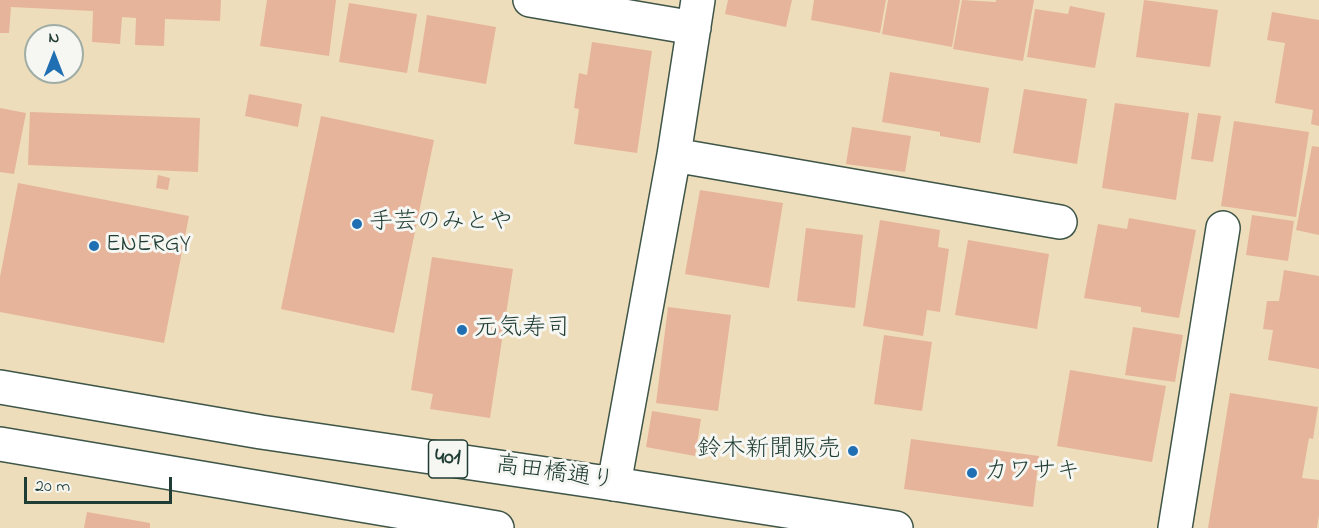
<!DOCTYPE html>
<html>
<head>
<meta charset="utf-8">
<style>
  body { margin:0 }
  #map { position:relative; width:1319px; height:528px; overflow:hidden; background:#eeddba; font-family:"Indie Flower",sans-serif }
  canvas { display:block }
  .north { position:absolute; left:24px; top:24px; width:60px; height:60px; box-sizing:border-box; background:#f6f6f2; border:2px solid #a0aca6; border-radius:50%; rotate:0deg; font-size:16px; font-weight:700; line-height:24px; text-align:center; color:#1f3d34 }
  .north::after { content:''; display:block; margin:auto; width:21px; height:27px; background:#1f6fb2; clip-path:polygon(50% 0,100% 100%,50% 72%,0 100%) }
  .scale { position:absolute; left:24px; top:477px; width:148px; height:27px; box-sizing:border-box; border:3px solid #1f3d34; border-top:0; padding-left:8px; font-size:18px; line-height:21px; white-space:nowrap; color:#1f3d34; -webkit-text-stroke:4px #f6f6f2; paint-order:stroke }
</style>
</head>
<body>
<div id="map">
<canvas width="1319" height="528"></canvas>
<div class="north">N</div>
<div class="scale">20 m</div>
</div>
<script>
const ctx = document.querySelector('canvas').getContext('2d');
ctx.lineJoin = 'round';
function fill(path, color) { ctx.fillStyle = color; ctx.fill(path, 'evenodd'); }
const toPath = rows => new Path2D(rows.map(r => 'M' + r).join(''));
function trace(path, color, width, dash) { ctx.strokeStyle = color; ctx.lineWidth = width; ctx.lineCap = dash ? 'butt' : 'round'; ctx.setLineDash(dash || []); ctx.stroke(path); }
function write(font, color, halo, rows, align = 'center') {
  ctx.font = font + ' "Indie Flower","Klee One",sans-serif'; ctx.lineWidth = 6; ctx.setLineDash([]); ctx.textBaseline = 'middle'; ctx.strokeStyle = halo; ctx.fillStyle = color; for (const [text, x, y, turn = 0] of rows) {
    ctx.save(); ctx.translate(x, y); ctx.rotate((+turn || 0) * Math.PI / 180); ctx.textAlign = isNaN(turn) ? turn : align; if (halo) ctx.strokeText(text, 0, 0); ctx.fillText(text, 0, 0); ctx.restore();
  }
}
fill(toPath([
  [0,0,221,0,220,21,165,19,164,46,135,45,136,18,122,17,120,44,92,42,93,11,11,7,9,33,0,33],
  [267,0,336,0,329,56,260,46],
  [728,0,792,0,786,27,725,14],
  [814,0,886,0,880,33,811,20],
  [888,0,960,0,952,47,882,34],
  [962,0,996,2,996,0,1034,0,1023,61,953,49],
  [1144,0,1218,10,1210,67,1136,57],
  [349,3,417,14,407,73,339,62],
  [1070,6,1105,13,1095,68,1027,57,1035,9,1068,14],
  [1272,12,1319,20,1319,126,1311,124,1313,110,1275,103,1285,43,1267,40],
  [427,15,496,27,486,84,418,72],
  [592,42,652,51,637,153,574,144,579,109,574,108,579,73,587,75],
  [890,72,989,88,980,143,940,136,940,132,882,122],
  [1024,89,1087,99,1077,164,1013,153],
  [249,94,302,104,298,127,245,116],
  [1115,103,1189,113,1176,200,1102,188],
  [0,108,26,113,14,174,0,172],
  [30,112,200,118,198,172,28,165],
  [1198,113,1221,116,1213,162,1191,159],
  [321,116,434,140,394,333,281,309],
  [1234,121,1309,132,1296,217,1221,206],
  [852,127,911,136,905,172,846,164],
  [1312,146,1319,147,1319,235,1296,230],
  [158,175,170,178,168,190,156,188],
  [18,183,189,216,164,343,0,312,0,277],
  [700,190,783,203,769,288,685,274],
  [1252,215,1294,221,1288,261,1246,255],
  [1129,218,1196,230,1179,318,1141,312,1141,307,1084,298,1098,224,1127,229],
  [880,220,940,230,938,247,949,249,940,312,927,310,923,336,863,326],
  [806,228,863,235,855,308,797,301],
  [968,240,1049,254,1037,329,955,315],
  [432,257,513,269,490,418,430,409,433,394,411,390],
  [1284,270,1319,276,1319,369,1268,360,1273,330,1263,329,1267,301,1279,301],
  [668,307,731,315,718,411,656,403],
  [1133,327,1183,335,1175,382,1125,375],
  [884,335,932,342,922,411,874,404],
  [1070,370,1166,386,1152,462,1057,446],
  [1230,393,1318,407,1313,439,1309,438,1302,478,1319,480,1319,515,1317,528,1208,528],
  [652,411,701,419,695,456,646,447],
  [911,439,1039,456,1033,507,904,489],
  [87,512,150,523,150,528,84,528]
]), '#e6b49a');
const street = toPath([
  [530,0,694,28],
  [674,155,1060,222],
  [614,484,674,155,698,0],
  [1175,528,1223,228]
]);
const highway = toPath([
  [0,387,261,432,614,484,896,528],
  [0,444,497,528]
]);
trace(street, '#3e5548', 36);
trace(highway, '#3e5548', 36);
trace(street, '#fff', 33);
trace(highway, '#fff', 33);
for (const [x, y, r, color] of [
  [357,224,6,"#1f6fb2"],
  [94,246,6,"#1f6fb2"],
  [462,330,6,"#1f6fb2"],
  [853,451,6,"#1f6fb2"],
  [972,473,6,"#1f6fb2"]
]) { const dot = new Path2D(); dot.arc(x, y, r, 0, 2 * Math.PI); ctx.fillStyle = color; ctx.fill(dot); trace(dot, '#f6f6f2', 2); }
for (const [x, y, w] of [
  [448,459,39]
]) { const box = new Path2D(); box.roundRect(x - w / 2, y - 19, w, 38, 4.5); ctx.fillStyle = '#f6f6f2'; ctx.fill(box); trace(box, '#1f3d34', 1.5); }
write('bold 22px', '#1f3d34', null, [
  ["401",448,459]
]);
write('24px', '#1f3d34', '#f6f6f2', [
  ["手芸のみとや",369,224],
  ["ENERGY",106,246],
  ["元気寿司",474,330],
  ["鈴木新聞販売",841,451,"right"],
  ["カワサキ",984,473]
], 'left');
write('24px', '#1f3d34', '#f6f6f2', [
  ["高田橋通り",555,475,8]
]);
</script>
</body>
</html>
